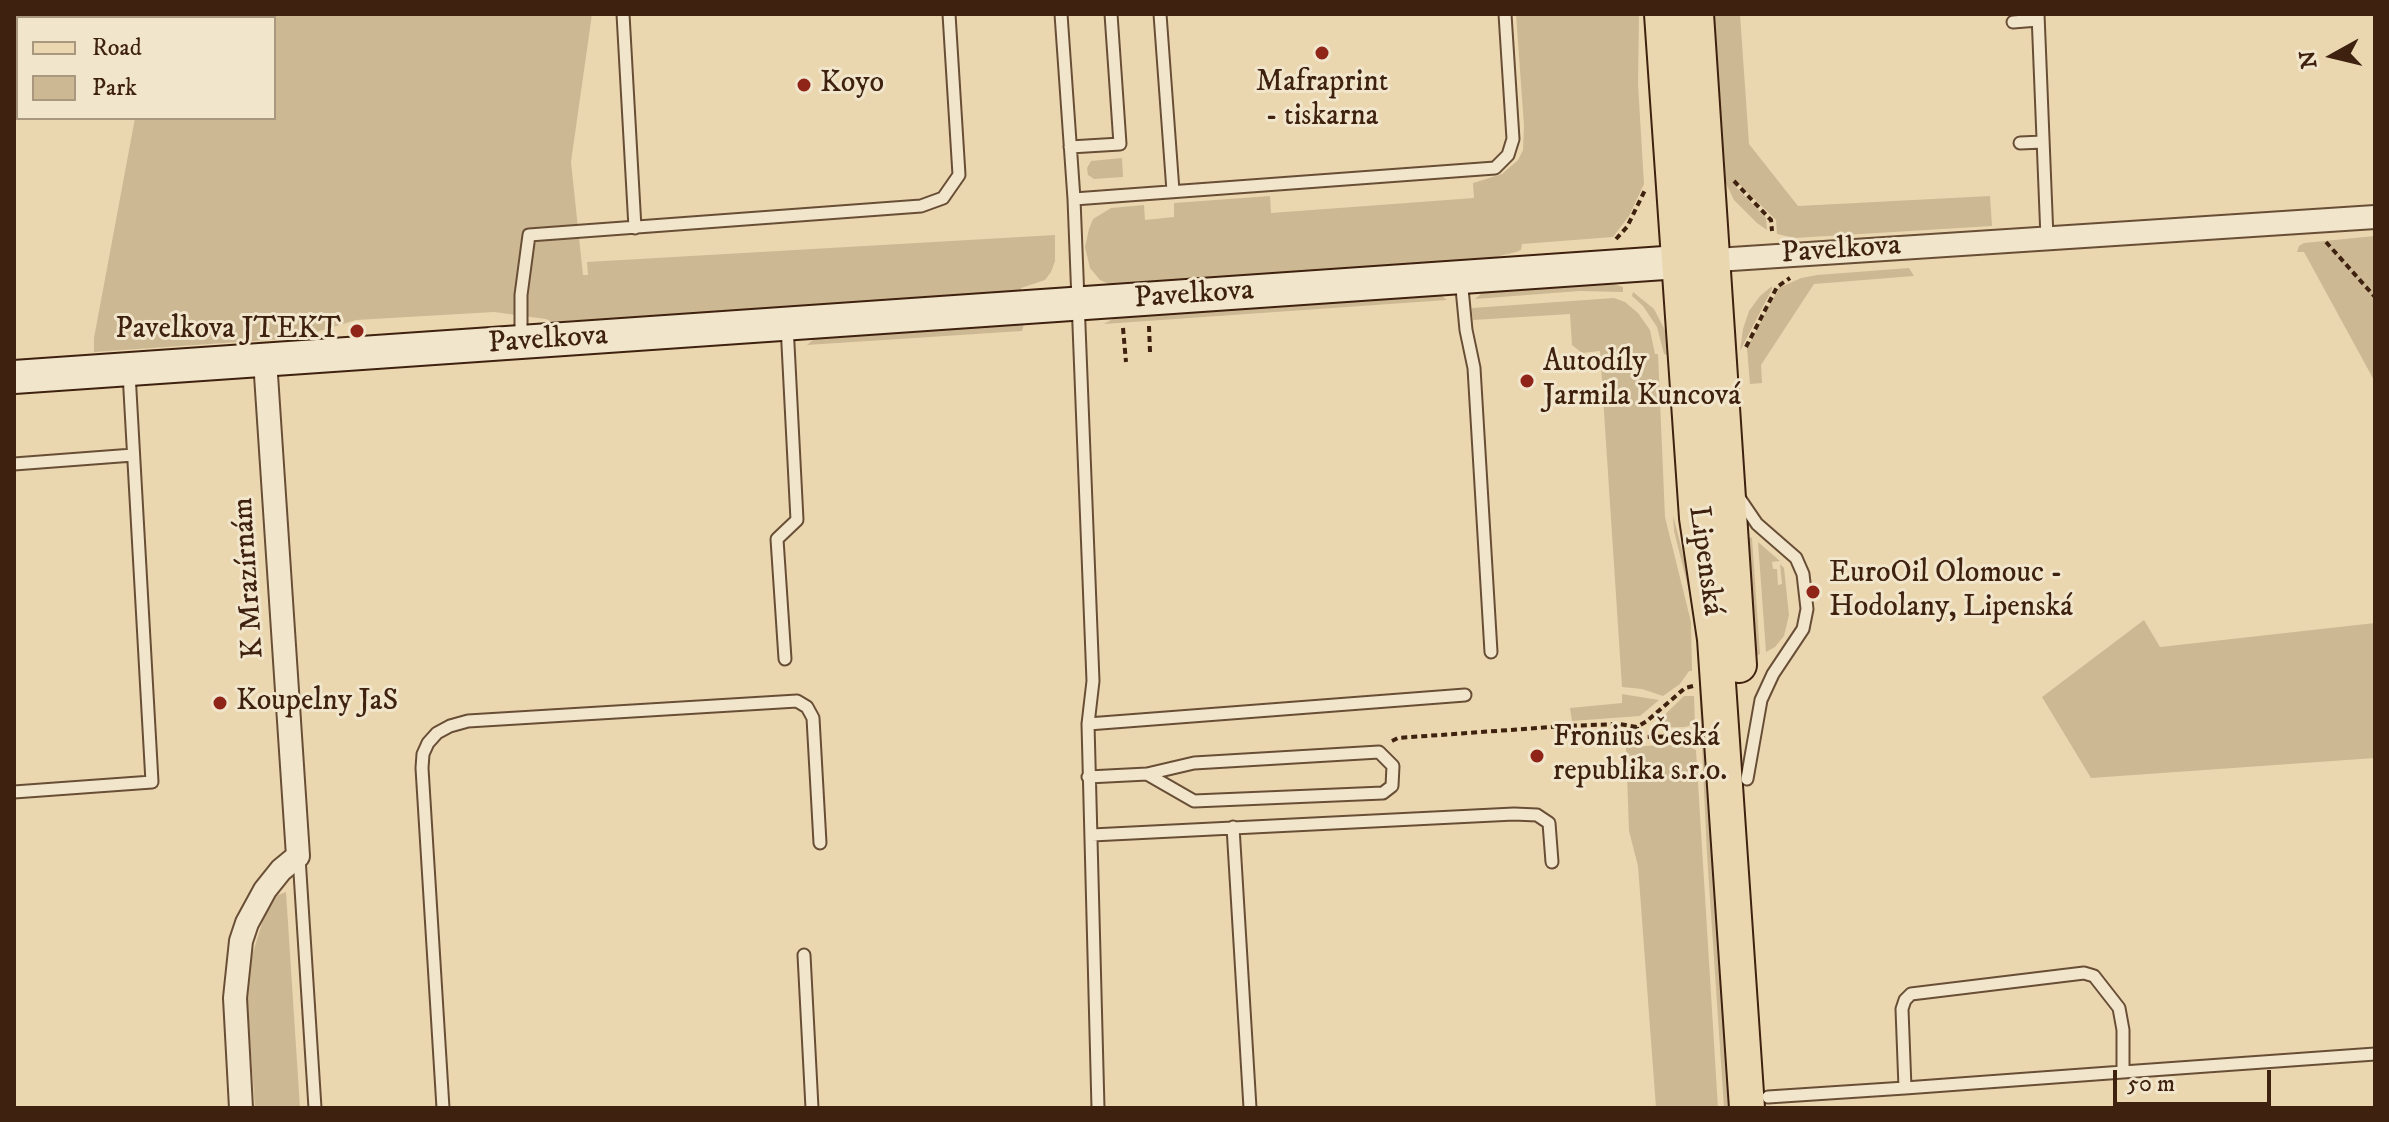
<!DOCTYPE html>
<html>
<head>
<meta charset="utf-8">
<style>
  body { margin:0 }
  #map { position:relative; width:2389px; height:1122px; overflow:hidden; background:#ead7b0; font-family:"IM FELL DW Pica",serif }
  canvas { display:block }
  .frame { position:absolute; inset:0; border:16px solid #3e210e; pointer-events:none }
  .legend { position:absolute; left:16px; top:16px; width:260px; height:104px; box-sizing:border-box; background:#f1e5cc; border:2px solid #a99780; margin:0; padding:10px 14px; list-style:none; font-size:24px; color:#3e210e }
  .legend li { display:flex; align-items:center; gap:16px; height:40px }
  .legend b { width:40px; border:2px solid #a99780 }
  .north { position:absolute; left:2293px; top:16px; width:80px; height:80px; -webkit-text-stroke:6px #f1e5cc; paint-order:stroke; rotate:262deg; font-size:22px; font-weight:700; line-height:32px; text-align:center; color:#3e210e }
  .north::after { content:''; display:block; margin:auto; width:28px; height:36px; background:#3e210e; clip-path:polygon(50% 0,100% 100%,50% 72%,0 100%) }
  .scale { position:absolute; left:2113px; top:1070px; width:158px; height:36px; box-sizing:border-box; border:4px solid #3e210e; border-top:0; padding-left:10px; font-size:24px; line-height:28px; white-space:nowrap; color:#3e210e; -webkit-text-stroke:6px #f1e5cc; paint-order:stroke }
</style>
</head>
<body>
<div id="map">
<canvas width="2389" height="1122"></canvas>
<div class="frame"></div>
<ul class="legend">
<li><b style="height:10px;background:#ead7b0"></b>Road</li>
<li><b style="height:22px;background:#cdb894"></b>Park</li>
</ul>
<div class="north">N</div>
<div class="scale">50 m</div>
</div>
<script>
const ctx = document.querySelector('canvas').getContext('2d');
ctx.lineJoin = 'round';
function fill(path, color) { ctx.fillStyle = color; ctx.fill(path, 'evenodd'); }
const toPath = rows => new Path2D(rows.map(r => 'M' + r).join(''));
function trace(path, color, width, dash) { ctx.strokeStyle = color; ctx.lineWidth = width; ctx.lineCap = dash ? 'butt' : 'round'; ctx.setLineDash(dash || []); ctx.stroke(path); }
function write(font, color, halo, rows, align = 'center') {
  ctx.font = font + ' "IM FELL DW Pica",serif'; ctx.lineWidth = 6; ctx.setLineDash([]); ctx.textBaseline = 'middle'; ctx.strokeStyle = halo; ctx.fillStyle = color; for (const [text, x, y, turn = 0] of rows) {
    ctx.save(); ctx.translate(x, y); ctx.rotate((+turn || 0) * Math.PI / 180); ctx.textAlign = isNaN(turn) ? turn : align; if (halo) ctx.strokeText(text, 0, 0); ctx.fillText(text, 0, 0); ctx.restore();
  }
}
fill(toPath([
  [154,14,592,14,571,162,583,275,588,275,587,262,1055,235,1055,261,1051,272,1045,280,1021,288,1021,295,565,321,565,328,546,319,494,312,356,320,297,338,94,352,94,338,135,118,274,118,274,18,153,18],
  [1516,14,1639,14,1638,84,1644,184,1629,216,1613,237,1522,244,1521,250,1516,252,1464,265,1116,287,1100,280,1090,268,1085,247,1089,229,1093,219,1111,208,1144,205,1145,220,1174,217,1174,203,1270,196,1271,213,1474,198,1473,183,1502,174,1518,160,1523,150,1524,126],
  [1707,14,1740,14,1749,144,1798,206,1990,196,1992,226,1795,238,1777,234,1776,220,1738,183,1736,187,1766,218,1767,230,1757,223,1734,200,1721,173],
  [1122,158,1123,177,1094,179,1088,175,1087,168,1091,161],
  [2375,236,2375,382,2304,252,2297,252,2299,246,2304,243],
  [1909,268,1914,276,1814,284,1761,365,1762,383,1750,384,1747,348,1779,288,1801,278,1817,275],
  [1608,282,1623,287,1623,292,1580,291,1475,299,1485,290],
  [1772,286,1772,289,1740,351,1743,329,1749,311,1760,296],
  [1633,292,1654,309,1667,334,1671,356,1664,354,1657,327,1643,306,1632,296],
  [1438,293,1447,300,1104,324,1118,316],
  [1614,298,1625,302,1638,313,1650,330,1655,354,1658,354,1665,517,1691,622,1692,671,1689,671,1680,684,1663,696,1642,689,1622,687,1600,351,1582,353,1572,345,1570,314,1473,320,1472,313,1472,308],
  [1025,320,1022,331,807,345,816,337],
  [1673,515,1699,617,1733,1108,1724,1108,1707,854,1696,619,1674,531],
  [1748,537,1752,538,1760,654,1754,657,1746,538],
  [1758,542,1780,561,1772,562,1773,569,1777,569,1778,585,1782,584,1780,564,1784,568,1789,615,1784,636,1775,647,1766,652],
  [2144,620,2160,647,2375,623,2375,758,2091,778,2042,697],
  [1622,694,1659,700,1640,716,1572,721,1570,708,1622,703],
  [1684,696,1694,696,1695,724,1685,727,1651,728],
  [1682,744,1696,750,1718,1108,1656,1108,1638,866,1629,831,1626,747],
  [286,892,300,1108,255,1108,246,990,250,962,267,907,278,895]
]), '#cdb894');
const lane = toPath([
  [623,14,635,228],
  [1061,14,1074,199,1093,681,1088,724,1098,1108],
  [1160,14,1173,191],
  [2038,14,2047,238],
  [2013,22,2038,20],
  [2020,143,2043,142],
  [1070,147,1120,144,1111,14],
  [1074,199,1495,168,1508,155,1513,139,1505,14],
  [1461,278,1466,330,1474,368,1491,652],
  [521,340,521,295,529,235,921,206,943,198,959,175,949,14],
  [14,464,133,455],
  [1740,499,1757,524,1796,558,1803,574,1807,609,1803,629,1773,674,1761,700,1747,779],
  [785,659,777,539,797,520,787,325],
  [1088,724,1465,695],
  [1088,777,1147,774,1194,801,1383,793,1392,786,1393,766,1379,752,1194,763,1147,774],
  [14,792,152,782,129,373],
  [1233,827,1250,1108],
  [1092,835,1514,814,1537,815,1549,823,1552,862],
  [299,857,315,1108],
  [804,955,812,1108],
  [2084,973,2094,976,2119,1008,2123,1030,2123,1072,1905,1088,1902,1009,1905,1000,1911,994,2084,973],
  [2123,1072,2375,1054],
  [1768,1097,1905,1088],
  [443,1108,422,768,423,754,428,743,437,733,450,726,468,721,797,701,807,707,813,718,820,843]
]);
const street = toPath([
  [1701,261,2375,217],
  [241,1108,235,998,241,941,247,923,265,890,281,870,298,856,265,360]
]);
const secondary = toPath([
  [14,377,1679,262]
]);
const primary = toPath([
  [1662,14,1697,518,1715,639,1747,1108],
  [1696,14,1739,665]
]);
trace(lane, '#694e36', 15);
trace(street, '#694e36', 26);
trace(secondary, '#3e210e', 36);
trace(primary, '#3e210e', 38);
trace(toPath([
  [1734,181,1771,220,1772,231],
  [1616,239,1627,227,1646,188],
  [2326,242,2375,297],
  [1149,326,1150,352],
  [1123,328,1126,362],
  [1746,347,1777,287,1790,278],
  [1693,686,1685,688,1647,721,1637,727,1638,737,1696,736],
  [1392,741,1398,738,1565,726,1619,724,1637,727]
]), '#3e210e', 4, [6, 4]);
trace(lane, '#f1e5cc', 11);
trace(street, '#f1e5cc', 22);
trace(secondary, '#f1e5cc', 32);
trace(primary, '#ead7b0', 34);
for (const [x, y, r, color] of [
  [1322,53,8,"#8f2418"],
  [804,85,8,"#8f2418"],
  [357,331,8,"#8f2418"],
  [1527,381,8,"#8f2418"],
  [1813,592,8,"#8f2418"],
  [220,703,8,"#8f2418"],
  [1537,756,8,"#8f2418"]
]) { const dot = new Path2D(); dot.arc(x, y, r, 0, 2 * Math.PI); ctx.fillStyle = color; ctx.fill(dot); trace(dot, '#f1e5cc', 3); }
write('30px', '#3e210e', '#f1e5cc', [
  ["Mafraprint",1322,84,"center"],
  ["- tiskarna",1322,118,"center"],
  ["Koyo",820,85],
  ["Pavelkova JTEKT",341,331,"right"],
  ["Autodíly",1543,364],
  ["Jarmila Kuncová",1543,398],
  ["EuroOil Olomouc -",1829,575],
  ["Hodolany, Lipenská",1829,609],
  ["Koupelny JaS",236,703],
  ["Fronius Česká",1553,739],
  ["republika s.r.o.",1553,773]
], 'left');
write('30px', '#3e210e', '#f1e5cc', [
  ["Pavelkova",1841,251,-4],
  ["Pavelkova",1194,296,-4],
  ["Pavelkova",548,341,-4],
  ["Lipenská",1704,561,82],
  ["K Mrazírnám",250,578,-94]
]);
</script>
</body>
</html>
